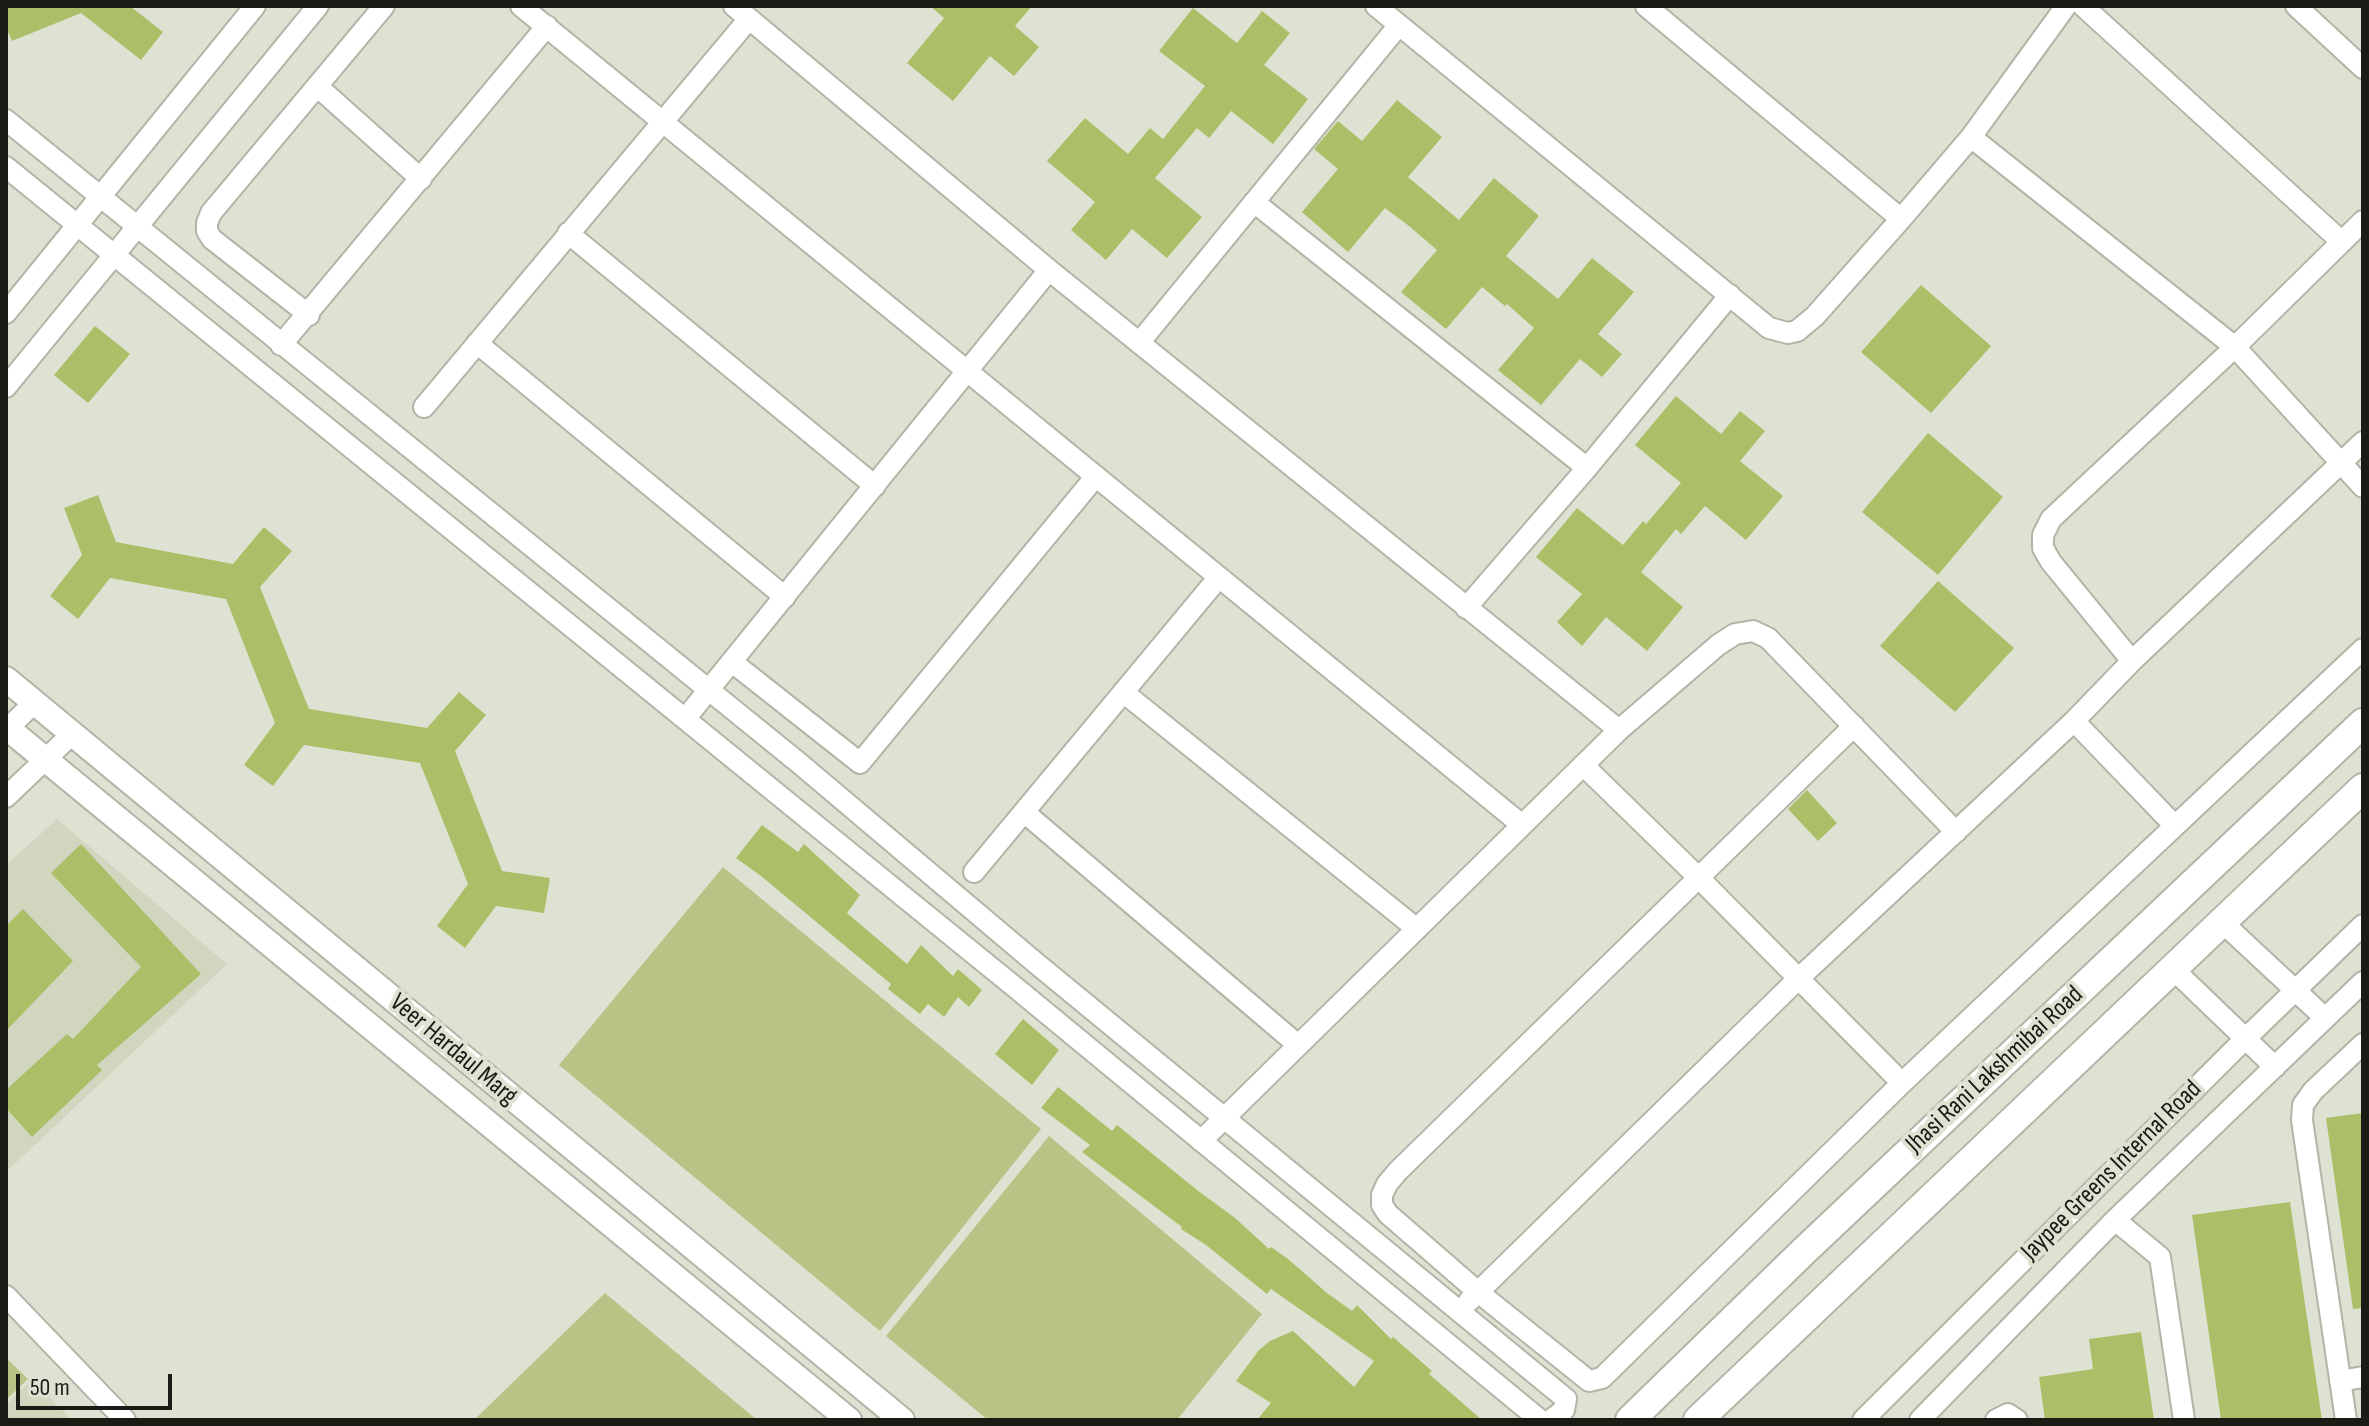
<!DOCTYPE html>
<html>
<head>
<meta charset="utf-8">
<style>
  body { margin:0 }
  #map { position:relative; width:2369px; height:1426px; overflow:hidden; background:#dee2d2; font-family:"Sofia Sans Condensed",sans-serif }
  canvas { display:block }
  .frame { position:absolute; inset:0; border:8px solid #1a1b15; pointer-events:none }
  .scale { position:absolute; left:16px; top:1374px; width:156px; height:36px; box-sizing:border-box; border:4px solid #1a1b15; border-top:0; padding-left:10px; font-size:24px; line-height:28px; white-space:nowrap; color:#1a1b15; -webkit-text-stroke:6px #dee2d2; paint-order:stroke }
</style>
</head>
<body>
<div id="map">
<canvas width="2369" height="1426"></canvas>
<div class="frame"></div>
<div class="scale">50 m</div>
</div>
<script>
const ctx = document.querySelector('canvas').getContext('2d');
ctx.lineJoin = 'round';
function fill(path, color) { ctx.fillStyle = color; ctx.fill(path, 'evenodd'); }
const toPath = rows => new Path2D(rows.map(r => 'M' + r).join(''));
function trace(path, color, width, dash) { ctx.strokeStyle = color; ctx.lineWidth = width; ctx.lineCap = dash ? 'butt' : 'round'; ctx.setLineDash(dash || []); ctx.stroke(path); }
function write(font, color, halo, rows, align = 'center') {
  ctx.font = font + ' "Sofia Sans Condensed",sans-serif'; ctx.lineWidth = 8; ctx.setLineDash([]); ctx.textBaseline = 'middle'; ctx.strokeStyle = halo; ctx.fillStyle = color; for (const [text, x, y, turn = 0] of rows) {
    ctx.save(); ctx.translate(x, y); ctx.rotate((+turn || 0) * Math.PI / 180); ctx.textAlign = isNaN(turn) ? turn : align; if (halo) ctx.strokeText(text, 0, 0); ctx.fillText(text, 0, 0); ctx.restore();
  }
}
fill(toPath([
  [57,819,227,964,6,1172,6,865],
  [32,1379,72,1420,6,1420,6,1405]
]), '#d1d7bf');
fill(toPath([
  [723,867,1041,1129,880,1331,559,1065],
  [1049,1136,1262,1314,1177,1420,988,1420,886,1336],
  [605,1293,757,1420,474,1420],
  [6,1358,28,1379,6,1400]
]), '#b7c486');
fill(toPath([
  [6,6,130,6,163,32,141,60,81,13,12,41,6,27],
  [930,6,1032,6,1015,26,1039,47,1014,76,990,56,953,101,907,63,944,18],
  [1193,8,1237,43,1262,11,1290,33,1264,65,1308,99,1273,144,1231,111,1209,138,1197,128,1155,178,1202,217,1167,258,1132,229,1106,260,1071,230,1095,202,1047,161,1085,118,1128,154,1150,128,1163,139,1205,86,1159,51],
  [1397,100,1442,137,1408,177,1459,220,1494,178,1539,216,1506,256,1558,299,1592,258,1634,292,1598,334,1622,354,1602,377,1580,359,1541,405,1498,370,1534,328,1507,304,1505,306,1482,287,1446,329,1401,292,1437,250,1409,226,1385,208,1348,252,1302,212,1338,169,1314,149,1338,121,1362,141],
  [1921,285,1991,346,1931,413,1861,352],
  [95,326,130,354,88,403,54,375],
  [1676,396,1721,434,1740,411,1765,431,1740,461,1783,496,1746,540,1705,506,1681,534,1676,529,1641,572,1683,607,1647,651,1606,617,1582,646,1557,622,1582,594,1536,557,1577,508,1623,545,1643,521,1646,524,1681,483,1635,445],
  [1928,433,2003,497,1938,575,1862,512],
  [98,495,116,542,233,564,264,527,292,551,260,587,309,709,427,728,459,692,486,715,455,751,502,871,550,878,544,913,496,906,465,948,437,926,468,884,420,763,304,745,273,786,244,765,275,723,226,599,110,578,78,619,50,596,82,555,64,508],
  [1938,581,2014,648,1955,712,1880,646],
  [1807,790,1837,823,1818,841,1788,809],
  [762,825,798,852,804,844,860,895,847,913,907,964,921,945,953,976,958,969,982,990,969,1007,958,997,944,1017,928,1004,920,1014,888,989,891,984,761,876,736,858],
  [81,844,201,974,97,1065,102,1070,32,1137,6,1108,6,1090,67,1034,73,1039,141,967,51,873],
  [23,909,73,961,6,1031,6,926],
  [1023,1019,1059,1050,1032,1085,995,1054],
  [1058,1087,1112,1131,1117,1125,1197,1190,1235,1218,1269,1249,1271,1247,1288,1259,1327,1293,1352,1311,1357,1305,1391,1339,1393,1337,1432,1371,1429,1374,1482,1420,1257,1420,1271,1403,1236,1381,1259,1350,1270,1341,1293,1331,1354,1387,1374,1361,1271,1289,1267,1294,1206,1245,1181,1229,1182,1227,1082,1152,1090,1145,1041,1108],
  [2363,1113,2363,1308,2353,1309,2326,1118],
  [2290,1202,2322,1420,2221,1420,2192,1215],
  [2141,1332,2154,1420,2045,1420,2039,1377,2093,1369,2089,1339]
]), '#adbe68');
const minor = toPath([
  [521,6,1522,825],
  [734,6,1049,270,1619,730],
  [1376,6,1769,328,1788,333,1797,331,1815,316,1901,219,1971,137,2066,6],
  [1646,6,1901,219],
  [2083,6,2342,242],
  [2296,6,2363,68],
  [317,86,421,179],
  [6,120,799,763,1037,964,1566,1399,1564,1410,1551,1420],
  [1971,137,2235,347,2363,487],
  [6,167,1016,988,1540,1420],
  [1254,202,1587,468],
  [568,233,875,486],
  [6,313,255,6],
  [309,315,212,239,207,231,207,223,211,213,384,6],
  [477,343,785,597],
  [1139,343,1399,25],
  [281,345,547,26],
  [6,387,318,6],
  [424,407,748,20],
  [1466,608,1587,468,1730,295],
  [2132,661,2051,562,2043,548,2043,535,2051,519,2235,347,2363,221],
  [732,662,860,763,1096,476],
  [1123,692,1417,929],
  [685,719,1049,270],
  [2074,721,2175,826],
  [1854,726,1398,1171,1387,1184,1382,1195,1382,1205,1388,1214,1478,1292,1589,1381,1602,1378,1902,1083,2363,649],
  [6,730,34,703],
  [1583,765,1698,877,1902,1083],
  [6,797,72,734],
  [1024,812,1298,1045],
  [974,872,1219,577],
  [2222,922,2325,1018],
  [2173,969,2275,1067],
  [1201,1141,1619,730,1718,645,1735,634,1753,631,1768,638,1956,832],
  [2115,1220,2160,1257,2184,1420],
  [6,1296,125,1420],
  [1469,1301,1798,979,2074,721,2132,661,2363,442],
  [2340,1381,2363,1377],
  [1863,1420,2245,1039,2363,925],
  [1920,1420,2115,1220,2363,982],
  [1996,1420,2008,1414,2017,1420],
  [2346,1420,2302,1120,2303,1105,2313,1091,2363,1044]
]);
const tertiary = toPath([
  [6,679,902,1420],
  [6,727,849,1420]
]);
const secondary = toPath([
  [1630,1420,1804,1251,2363,723],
  [1698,1420,2363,788]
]);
trace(minor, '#b1b5a6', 24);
trace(tertiary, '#b1b5a6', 28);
trace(secondary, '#b1b5a6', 32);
trace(minor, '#fff', 20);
trace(tertiary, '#fff', 24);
trace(secondary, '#fff', 28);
write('26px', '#1a1b15', '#dee2d2', [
  ["Veer Hardaul Marg",453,1050,40],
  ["Jhasi Rani Lakshmibai Road",1995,1070,-43],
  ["Jaypee Greens Internal Road",2112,1171,-45]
]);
</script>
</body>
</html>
